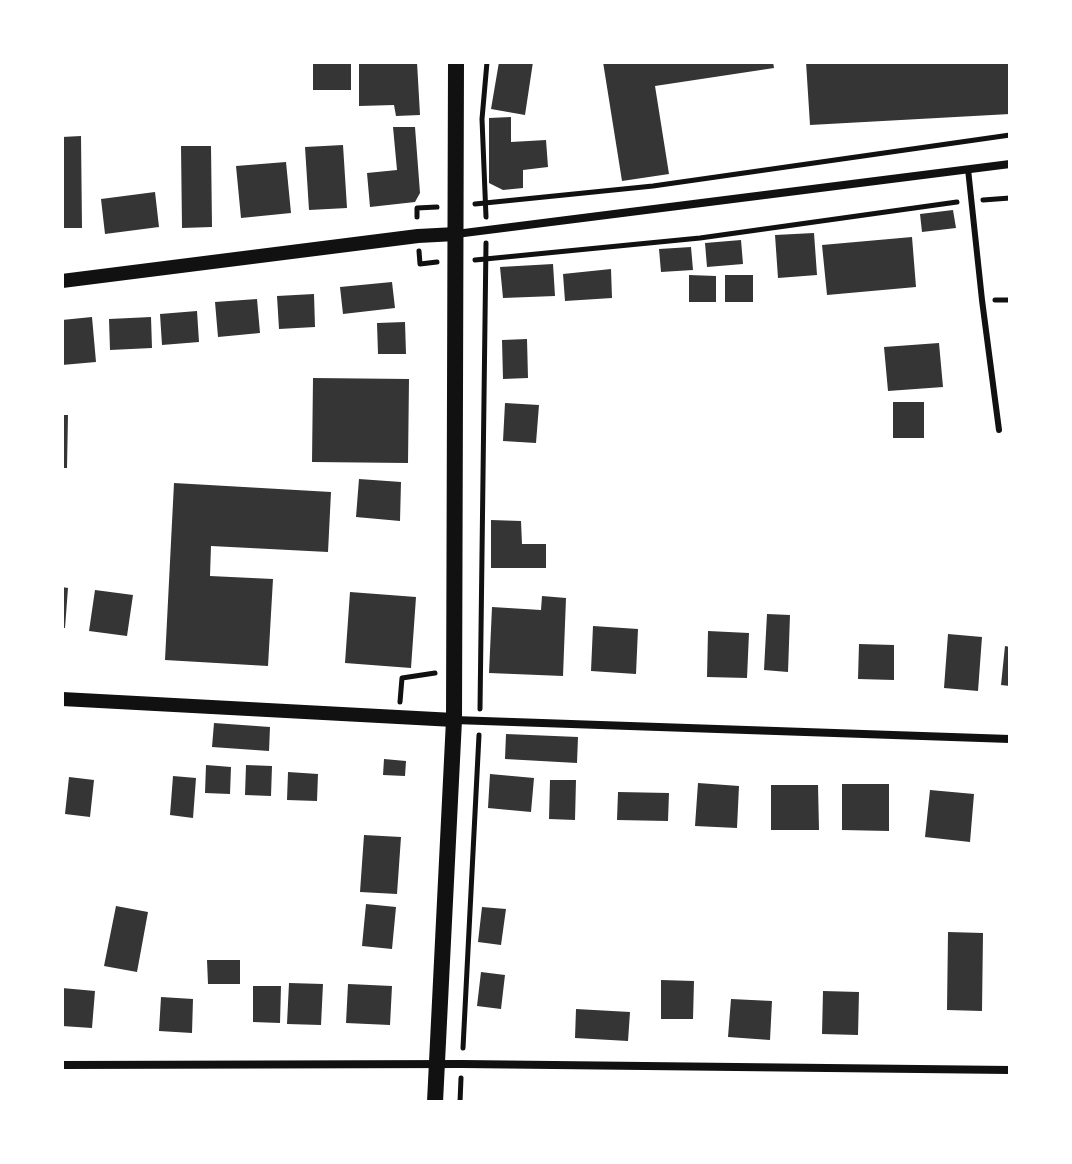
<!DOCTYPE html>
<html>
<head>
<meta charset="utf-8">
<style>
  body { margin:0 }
  #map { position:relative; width:1072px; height:1164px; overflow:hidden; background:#fff; font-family:"DM Sans",sans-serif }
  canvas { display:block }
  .frame { position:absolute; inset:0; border:64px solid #fff; pointer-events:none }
</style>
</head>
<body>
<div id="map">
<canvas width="1072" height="1164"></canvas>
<div class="frame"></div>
</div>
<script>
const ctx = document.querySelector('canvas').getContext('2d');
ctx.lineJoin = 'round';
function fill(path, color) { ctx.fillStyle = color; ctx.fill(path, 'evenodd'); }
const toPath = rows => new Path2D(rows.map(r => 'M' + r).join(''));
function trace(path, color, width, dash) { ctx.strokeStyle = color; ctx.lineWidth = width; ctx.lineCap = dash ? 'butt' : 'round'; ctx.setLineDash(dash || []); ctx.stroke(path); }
fill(toPath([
  [313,62,351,62,351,90,313,90],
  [359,62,417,62,420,115,396,116,394,105,359,106],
  [499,62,533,62,525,115,491,109],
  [603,62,773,62,774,68,655,86,669,174,622,181],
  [806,62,1010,62,1010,114,810,125],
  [511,117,511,142,546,140,548,167,523,170,523,188,503,190,489,183,489,118],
  [393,127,415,127,420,193,415,202,370,207,367,173,397,170],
  [81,136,82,228,62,228,62,137],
  [343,145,347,208,309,210,305,147],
  [181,146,211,146,212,227,182,228],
  [286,162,291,213,241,218,236,166],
  [155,192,159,227,105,234,101,199],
  [953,210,956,228,922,232,920,214],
  [814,233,817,275,778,278,775,235],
  [912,237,916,287,827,295,822,245],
  [741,240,743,264,707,267,705,243],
  [691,247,693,270,661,272,659,249],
  [553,264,555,296,503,298,500,267],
  [611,269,612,298,565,301,563,274],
  [689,275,716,276,716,302,689,302],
  [725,275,753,275,753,302,725,302],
  [392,282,395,308,343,314,340,287],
  [314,294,315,327,279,329,277,296],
  [257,299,260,333,218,337,215,302],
  [197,311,199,342,162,345,160,314],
  [92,317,96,362,62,365,62,320],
  [151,317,152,348,110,350,109,319],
  [405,322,406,354,378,354,377,323],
  [527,339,528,378,503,379,502,340],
  [939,343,943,387,888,391,884,347],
  [313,378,409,379,408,463,312,462],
  [893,402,924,402,924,438,893,438],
  [505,403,539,405,536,443,503,441],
  [62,415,68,415,67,468,62,468],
  [359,479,401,482,400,521,356,517],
  [174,483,331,492,328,552,211,546,210,576,273,579,268,666,165,660],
  [491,520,521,521,522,544,546,544,546,568,491,568],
  [62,587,68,588,65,628,62,628],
  [95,590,133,595,127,636,89,631],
  [350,592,416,597,411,668,345,663],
  [542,596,566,598,563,676,489,673,492,607,541,610],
  [767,614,790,615,788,672,764,670],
  [593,626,638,629,636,674,591,671],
  [708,631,749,633,747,678,707,677],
  [948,634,982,637,978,691,944,688],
  [859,644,894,645,894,680,858,679],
  [1005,646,1010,647,1010,686,1001,685],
  [214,723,270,727,269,751,212,747],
  [506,734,578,737,577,763,505,759],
  [384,759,406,761,405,776,383,775],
  [206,765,231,767,230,794,205,793],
  [246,765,272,766,271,796,245,795],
  [288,772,318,774,317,801,287,800],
  [490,774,534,778,531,812,488,808],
  [173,776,196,778,193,818,170,815],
  [69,777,94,780,90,817,65,814],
  [550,780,576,780,575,820,549,819],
  [698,783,739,786,737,828,695,826],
  [842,784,889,784,889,831,842,830],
  [771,785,818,785,819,830,771,830],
  [930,790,974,794,970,842,925,837],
  [618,792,669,793,668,821,617,820],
  [364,835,401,837,397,894,360,892],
  [366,904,396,907,392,949,362,946],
  [116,906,148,912,137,972,104,966],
  [482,907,506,909,501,945,478,942],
  [948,932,983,933,982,1011,947,1010],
  [207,960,240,960,240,984,208,984],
  [481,972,505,975,501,1009,477,1006],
  [661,980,694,981,693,1019,661,1019],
  [289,983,323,984,321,1025,287,1024],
  [348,984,392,986,390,1025,346,1023],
  [253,986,281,986,280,1023,253,1022],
  [62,988,95,991,92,1028,62,1026],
  [823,991,859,992,858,1035,822,1034],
  [161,997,193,999,192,1033,159,1031],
  [731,999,772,1001,770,1040,728,1037],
  [576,1009,630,1012,628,1041,575,1038]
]), '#353535');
trace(toPath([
  [983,200,1010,198],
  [475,204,653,186,1010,135],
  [417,217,417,208,437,207],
  [486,217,482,119,487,62],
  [419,251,420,264,437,262],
  [475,260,700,238,957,202],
  [995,300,1010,300],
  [400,702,402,678,435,673],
  [480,709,486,243],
  [463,1048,479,735],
  [460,1102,461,1078]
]), '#111', 5);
trace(toPath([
  [968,169,982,300,999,430]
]), '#111', 6);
trace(toPath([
  [456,234,1010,164],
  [454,720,1010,739],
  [62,1065,462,1064,1010,1070]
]), '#111', 8);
trace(toPath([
  [62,281,418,236,456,234],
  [62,699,454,720]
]), '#111', 14);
trace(toPath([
  [435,1102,454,720,456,62]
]), '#111', 16);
</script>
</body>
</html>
